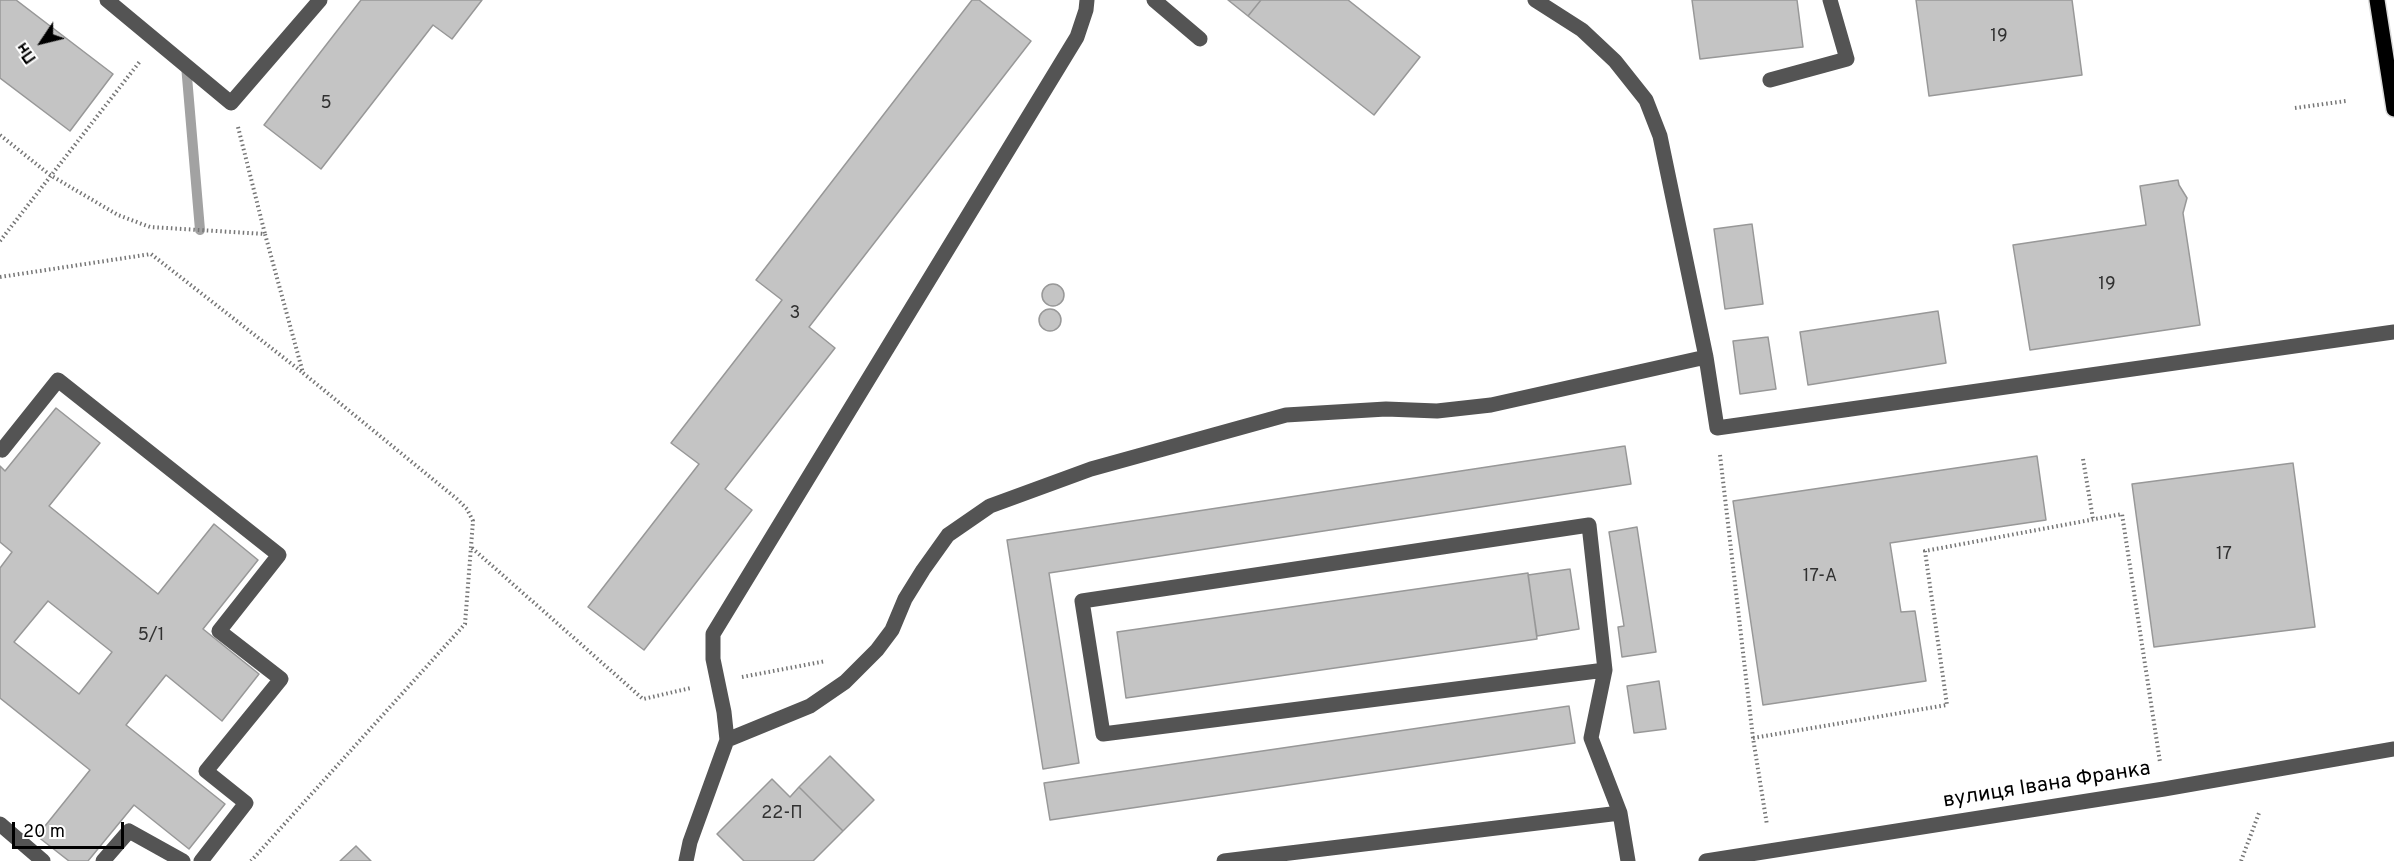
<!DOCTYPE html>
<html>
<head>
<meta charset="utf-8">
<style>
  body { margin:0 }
  #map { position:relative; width:2394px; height:861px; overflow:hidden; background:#fff; font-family:Overpass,sans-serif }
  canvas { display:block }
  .north { position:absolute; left:12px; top:12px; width:60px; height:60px; -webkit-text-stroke:4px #fff; paint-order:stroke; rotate:235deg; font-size:16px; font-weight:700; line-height:24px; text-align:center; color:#000 }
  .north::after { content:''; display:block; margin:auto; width:21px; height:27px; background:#000; clip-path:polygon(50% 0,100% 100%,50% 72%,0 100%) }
  .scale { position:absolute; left:12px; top:822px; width:112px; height:27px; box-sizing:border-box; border:3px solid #000; border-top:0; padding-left:8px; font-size:18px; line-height:21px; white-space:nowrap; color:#000; -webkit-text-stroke:4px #fff; paint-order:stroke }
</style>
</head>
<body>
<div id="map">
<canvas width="2394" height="861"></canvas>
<div class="north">Пн</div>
<div class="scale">20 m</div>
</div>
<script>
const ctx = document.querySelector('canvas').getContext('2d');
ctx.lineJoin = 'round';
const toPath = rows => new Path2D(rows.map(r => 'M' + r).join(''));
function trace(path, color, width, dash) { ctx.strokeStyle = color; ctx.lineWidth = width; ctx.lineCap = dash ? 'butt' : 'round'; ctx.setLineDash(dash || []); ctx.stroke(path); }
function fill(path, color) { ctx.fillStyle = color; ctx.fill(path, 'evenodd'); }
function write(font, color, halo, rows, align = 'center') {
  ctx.font = font + ' Overpass,sans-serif'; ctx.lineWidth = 4.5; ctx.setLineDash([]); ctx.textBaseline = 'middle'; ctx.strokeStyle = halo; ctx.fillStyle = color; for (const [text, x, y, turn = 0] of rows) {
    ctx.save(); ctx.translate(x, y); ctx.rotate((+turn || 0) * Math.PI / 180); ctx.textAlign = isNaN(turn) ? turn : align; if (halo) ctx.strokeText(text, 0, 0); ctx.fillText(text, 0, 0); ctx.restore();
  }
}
trace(toPath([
  [186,65,200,230]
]), '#a2a2a2', 10);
const building = toPath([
  [0,0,16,0,113,74,70,131,0,78,0,0],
  [361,0,482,0,452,39,433,25,321,169,264,125,361,0],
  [972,0,979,0,1031,41,809,327,835,348,725,489,752,510,644,650,588,607,699,464,671,443,782,300,756,280,972,0],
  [1228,0,1261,0,1248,16,1228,0],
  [1261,0,1348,0,1420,57,1374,115,1248,16,1261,0],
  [1692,0,1797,0,1803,47,1700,59,1692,0],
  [1916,0,2072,0,2082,75,1929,96,1916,0],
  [2178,180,2179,185,2187,198,2183,213,2200,325,2030,350,2013,245,2146,225,2140,186,2178,180],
  [1752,224,1763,304,1725,309,1714,229,1752,224],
  '1042 295a11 11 0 1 1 22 0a11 11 0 1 1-22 0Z',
  '1039 320a11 11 0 1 1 22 0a11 11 0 1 1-22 0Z',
  [1938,311,1946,363,1808,385,1800,332,1938,311],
  [1768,337,1776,389,1740,394,1733,341,1768,337],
  [56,408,100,443,49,506,158,594,214,524,258,560,203,629,259,674,222,721,166,675,126,725,225,804,189,849,134,805,88,861,69,861,37,836,90,770,0,698,0,568,12,552,0,542,0,466,5,471,56,408],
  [48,601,112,652,79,694,14,642,48,601],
  [1625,446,1631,484,1049,573,1079,763,1043,769,1007,540,1625,446],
  [2037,456,2046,520,1890,543,1901,612,1915,611,1926,681,1763,705,1733,501,2037,456],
  [2293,463,2315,627,2154,647,2132,484,2293,463],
  [1637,527,1656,652,1622,657,1618,627,1624,626,1609,532,1637,527],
  [1570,569,1579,629,1537,636,1528,575,1570,569],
  [1528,573,1537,639,1126,698,1117,632,1528,573],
  [1659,681,1666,729,1634,733,1627,686,1659,681],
  [1569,706,1575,743,1050,820,1044,783,1569,706],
  [830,756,874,800,843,831,799,787,830,756],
  [772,779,790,797,799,787,843,831,813,861,744,861,717,834,772,779],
  [356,846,371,861,340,861,356,846]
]);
fill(building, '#c4c4c4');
trace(building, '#989898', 1.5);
const major = toPath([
  [2377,0,2394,109]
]);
trace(major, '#dbdbdb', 18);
trace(toPath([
  [2295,108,2346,101],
  [238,127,265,234],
  [0,135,50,175,118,215,150,227,265,234,303,373,457,499,467,509,473,521,465,624,251,861],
  [0,241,141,60],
  [0,277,151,254,302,372],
  [1720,455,1753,738,1767,825],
  [2083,459,2093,519],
  [472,548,643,699,691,688],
  [742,677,826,661],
  [1753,738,1947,705,1925,551,2122,514,2160,762],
  [2241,861,2259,813]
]), '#767676', 4, [1.5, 3]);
trace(toPath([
  [107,0,231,103,320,0],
  [1154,0,1200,39],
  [1535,0,1582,30,1615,61,1646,100,1660,136,1706,357,1717,428,2394,332],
  [1770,80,1847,59,1830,0],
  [0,449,2,450,58,380,279,555,219,631,281,679,206,771,246,803,201,861],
  [1605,670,1103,734,1082,601,1589,525,1605,670,1591,738,1620,813,1628,861],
  [727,740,810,706,845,682,877,650,892,630,905,599,923,570,948,535,990,506,1091,469,1286,415,1386,409,1437,411,1491,405,1706,357],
  [0,824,43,861],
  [103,861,129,831,183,861],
  [686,861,690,842,727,740,724,712,713,659,713,634,1077,37,1086,10,1087,0],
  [1224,861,1620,813],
  [1706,861,2164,789,2394,749]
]), '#545454', 15);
trace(major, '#000', 15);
write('18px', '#313131', null, [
  ["19",1999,37],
  ["5",326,104],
  ["19",2107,285],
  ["3",795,314],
  ["17",2224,555],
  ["17-А",1820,577],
  ["5/1",151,636],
  ["22-П",782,814]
]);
write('21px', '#000', '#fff', [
  ["вулиця Івана Франка",2047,786,-9]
]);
</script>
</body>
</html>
